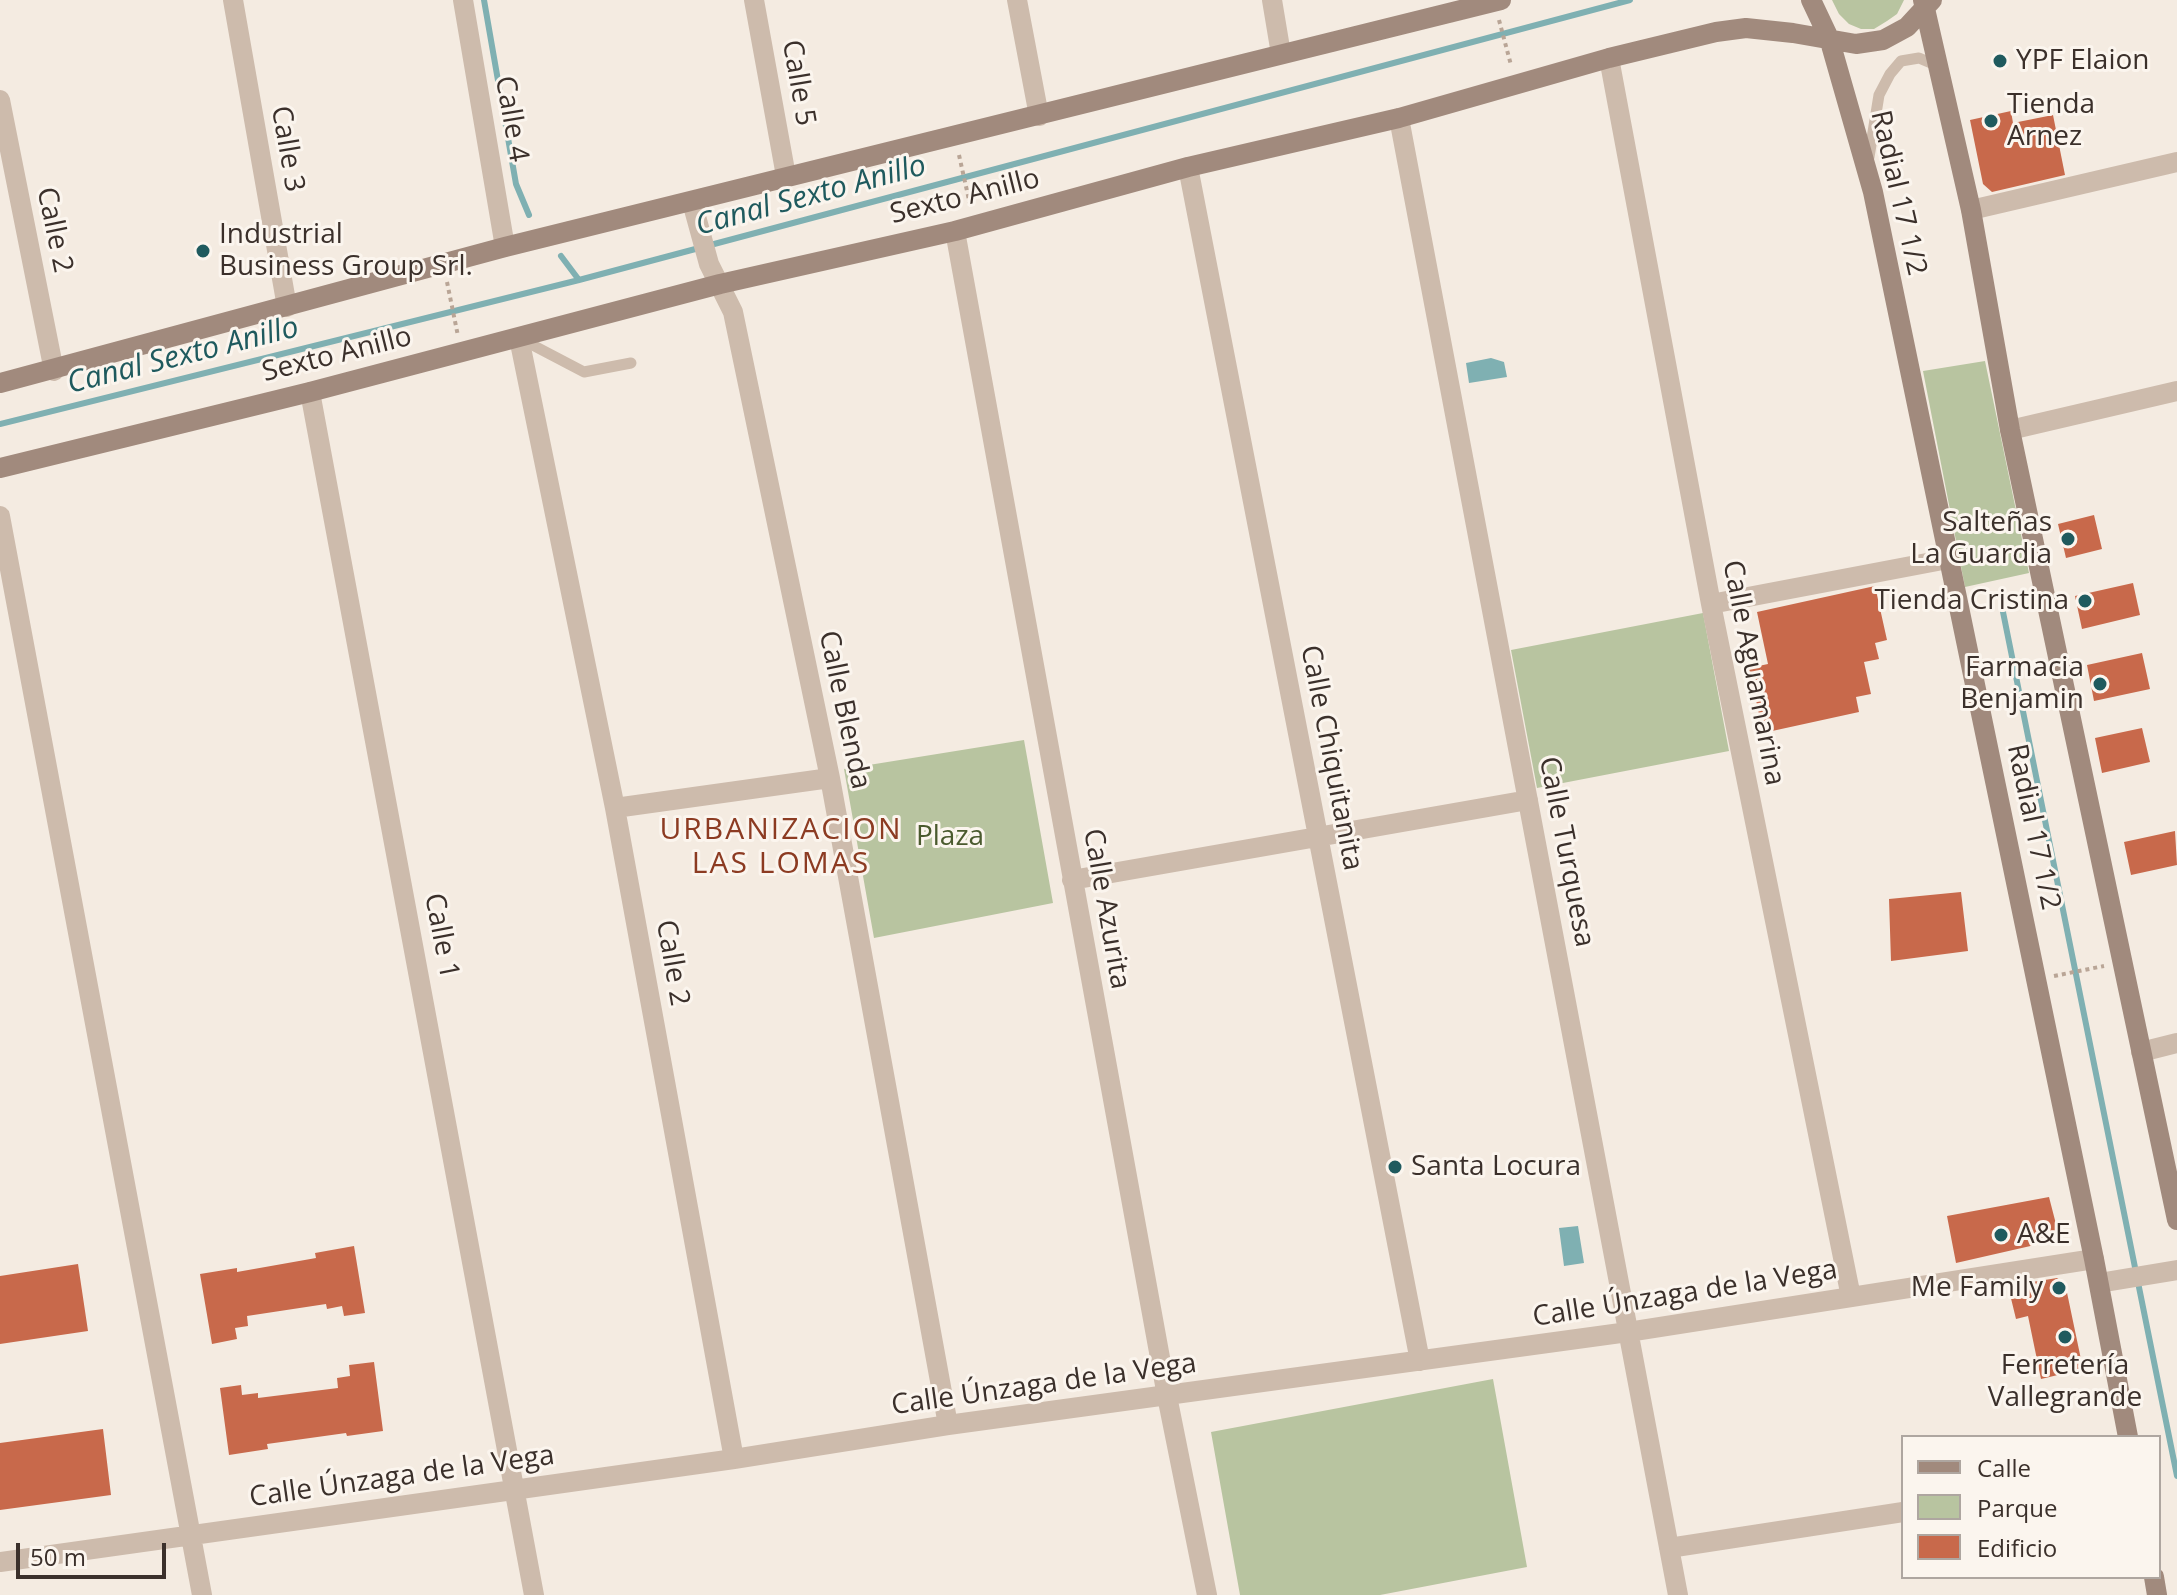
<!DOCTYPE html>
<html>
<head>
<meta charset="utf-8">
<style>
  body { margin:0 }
  #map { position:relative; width:2177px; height:1595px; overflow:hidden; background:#f4ebe1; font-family:"Open Sans",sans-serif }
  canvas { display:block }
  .legend { position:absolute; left:1901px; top:1435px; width:260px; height:144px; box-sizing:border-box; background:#fbf5ee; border:2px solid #aea6a0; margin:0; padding:10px 14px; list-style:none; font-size:24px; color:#3b302b }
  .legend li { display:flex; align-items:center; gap:16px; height:40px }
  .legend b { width:40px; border:2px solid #aea6a0 }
  .scale { position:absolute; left:16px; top:1543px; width:150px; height:36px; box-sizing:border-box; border:4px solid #3b302b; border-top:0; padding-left:10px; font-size:24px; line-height:28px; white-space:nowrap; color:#3b302b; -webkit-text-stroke:6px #fbf5ee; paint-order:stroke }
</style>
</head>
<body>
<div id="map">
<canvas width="2177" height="1595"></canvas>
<ul class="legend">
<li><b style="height:10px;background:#a18a7d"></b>Calle</li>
<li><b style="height:22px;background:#b8c4a0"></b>Parque</li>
<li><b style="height:22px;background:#c8694b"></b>Edificio</li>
</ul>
<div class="scale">50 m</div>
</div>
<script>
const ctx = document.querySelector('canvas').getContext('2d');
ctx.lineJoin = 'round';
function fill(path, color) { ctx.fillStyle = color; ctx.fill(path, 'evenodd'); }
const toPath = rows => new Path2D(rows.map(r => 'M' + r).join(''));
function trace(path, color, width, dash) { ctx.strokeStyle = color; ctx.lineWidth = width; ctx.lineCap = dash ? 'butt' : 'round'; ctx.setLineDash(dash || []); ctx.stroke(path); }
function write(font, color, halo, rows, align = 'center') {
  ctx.font = font + ' "Open Sans",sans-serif'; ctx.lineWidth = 6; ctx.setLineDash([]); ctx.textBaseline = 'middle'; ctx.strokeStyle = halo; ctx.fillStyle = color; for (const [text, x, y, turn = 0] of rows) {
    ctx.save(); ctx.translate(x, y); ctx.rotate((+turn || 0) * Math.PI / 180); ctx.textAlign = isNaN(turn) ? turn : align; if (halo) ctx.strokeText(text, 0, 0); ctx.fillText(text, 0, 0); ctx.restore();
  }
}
fill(toPath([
  [1832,0,1904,0,1897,14,1887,21,1874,29,1861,29,1849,24,1839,14],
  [1985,361,2029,573,1965,587,1923,371],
  [1703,613,1729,751,1537,788,1511,650],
  [1024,740,1053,903,874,938,844,769],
  [1493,1379,1527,1567,1380,1595,1240,1595,1211,1432]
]), '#b8c4a0');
fill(toPath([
  [1491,358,1504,362,1507,377,1469,383,1466,363],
  [1578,1226,1584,1263,1564,1266,1559,1228]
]), '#7fb0b2');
trace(toPath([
  [484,0,516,184,529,215],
  [561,256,579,280],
  [0,424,579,280,1630,0],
  [2003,612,2177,1476]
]), '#7fb0b2', 6);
fill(toPath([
  [2011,111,2013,123,2053,115,2065,175,1992,192,1983,184,1970,120],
  [2094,515,2102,549,2066,558,2058,524],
  [2133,583,2140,615,2082,629,2075,596],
  [1875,586,1887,640,1875,643,1879,659,1864,662,1871,694,1856,697,1859,712,1763,733,1749,668,1768,664,1757,612],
  [2142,653,2150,689,2094,701,2087,665],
  [2142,728,2150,762,2102,773,2095,738],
  [2175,831,2177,865,2131,875,2124,842],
  [1961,892,1968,951,1891,961,1889,899],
  [2049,1197,2057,1228,2048,1242,1956,1263,1947,1216],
  [354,1246,365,1313,344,1316,342,1306,327,1309,326,1304,247,1316,248,1326,235,1328,237,1339,212,1344,200,1274,237,1268,237,1272,316,1258,315,1253],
  [78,1264,88,1331,0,1344,0,1276],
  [2057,1278,2065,1283,2083,1369,2041,1379,2028,1316,2016,1319,2008,1286],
  [374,1362,383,1431,347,1436,346,1433,267,1444,268,1449,229,1455,220,1388,241,1385,242,1395,258,1393,258,1398,338,1388,337,1378,350,1376,349,1365],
  [103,1429,111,1495,0,1510,0,1443]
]), '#c8694b');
trace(toPath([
  [1499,20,1511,65],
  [959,155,971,209],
  [447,282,458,336],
  [2054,976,2104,966]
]), '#b9a596', 4, [4, 4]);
trace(toPath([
  [1869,157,1879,95,1890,74,1901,61,1919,58,1938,66],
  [521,339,584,372,631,363]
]), '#cdbbac', 11);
trace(toPath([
  [233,0,287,307],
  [463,0,505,247],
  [754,0,786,176],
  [1017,0,1039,116],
  [1272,0,1281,54],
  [1609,58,1711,604,1851,1297],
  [0,100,54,371],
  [1399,118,1678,1595],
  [1188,167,1420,1361],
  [692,202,709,264,733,312,830,778,948,1425],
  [1971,210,2177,162],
  [955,231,1167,1396,1207,1595],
  [519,338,615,808,734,1459],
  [310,392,534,1595],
  [2010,430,2177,391],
  [0,516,202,1595],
  [1711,604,1948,559],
  [615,808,830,778],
  [1072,880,1528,800],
  [2141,1052,2177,1043],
  [2099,1283,2177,1270],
  [1669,1548,1903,1512],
  [0,1562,734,1459,948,1425,1628,1332,2094,1259]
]), '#cdbbac', 20);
trace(toPath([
  [1811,0,1829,38,1873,192,2094,1259,2128,1437],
  [1923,0,1971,210,2010,430,2177,1220],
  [0,383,505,247,1501,0],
  [0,468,310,392,720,284,955,231,1188,167,1399,118,1609,58,1716,32,1746,28,1793,33,1856,44,1883,40,1907,27,1932,0],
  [2154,1577,2157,1595]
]), '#a18a7d', 20);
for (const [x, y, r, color] of [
  [2000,61,8,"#1f5a5e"],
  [1991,121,8,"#1f5a5e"],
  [203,251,8,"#1f5a5e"],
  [2068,539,8,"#1f5a5e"],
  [2085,601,8,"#1f5a5e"],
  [2100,684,8,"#1f5a5e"],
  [1395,1167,8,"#1f5a5e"],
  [2001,1235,8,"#1f5a5e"],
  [2059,1288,8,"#1f5a5e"],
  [2065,1337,8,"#1f5a5e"]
]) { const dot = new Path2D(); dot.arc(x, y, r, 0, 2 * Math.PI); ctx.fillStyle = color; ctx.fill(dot); trace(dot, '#fbf5ee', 3); }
write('28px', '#3b302b', '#fbf5ee', [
  ["YPF Elaion",2016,61],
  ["Tienda",2007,105],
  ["Arnez",2007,137],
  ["Industrial",219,235],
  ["Business Group Srl.",219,267],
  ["Salteñas",2052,523,"right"],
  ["La Guardia",2052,555,"right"],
  ["Tienda Cristina",2069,601,"right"],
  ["Farmacia",2084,668,"right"],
  ["Benjamin",2084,700,"right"],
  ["Santa Locura",1411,1167],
  ["A&E",2017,1235],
  ["Me Family",2043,1288,"right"],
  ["Ferretería",2065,1366,"center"],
  ["Vallegrande",2065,1398,"center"]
], 'left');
write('28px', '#3b302b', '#fbf5ee', [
  ["Calle 5",798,83,80],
  ["Calle 4",511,119,80],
  ["Calle 3",287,149,80],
  ["Radial 17 1/2",1898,193,77],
  ["Sexto Anillo",965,197,-14],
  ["Calle 2",54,230,78],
  ["Sexto Anillo",337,355,-14],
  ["Calle Aguamarina",1753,673,79],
  ["Calle Blenda",844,710,78],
  ["Calle Chiquitanita",1331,758,79],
  ["Radial 17 1/2",2033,827,78],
  ["Calle Turquesa",1566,852,79],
  ["Calle Azurita",1106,909,80],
  ["Calle 1",441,936,79],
  ["Calle 2",672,963,80],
  ["Calle Únzaga de la Vega",1685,1294,-9],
  ["Calle Únzaga de la Vega",1044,1385,-8],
  ["Calle Únzaga de la Vega",402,1477,-8]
]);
write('28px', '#4a5a2e', '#fbf5ee', [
  ["Plaza",950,837]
]);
write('italic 30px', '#1f5a5e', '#fbf5ee', [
  ["Canal Sexto Anillo",811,196,-15],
  ["Canal Sexto Anillo",183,356,-14]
]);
ctx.letterSpacing = '2px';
write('30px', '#8c3b22', '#fbf5ee', [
  ["URBANIZACION",781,830],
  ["LAS LOMAS",781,864]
]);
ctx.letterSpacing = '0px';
</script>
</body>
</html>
